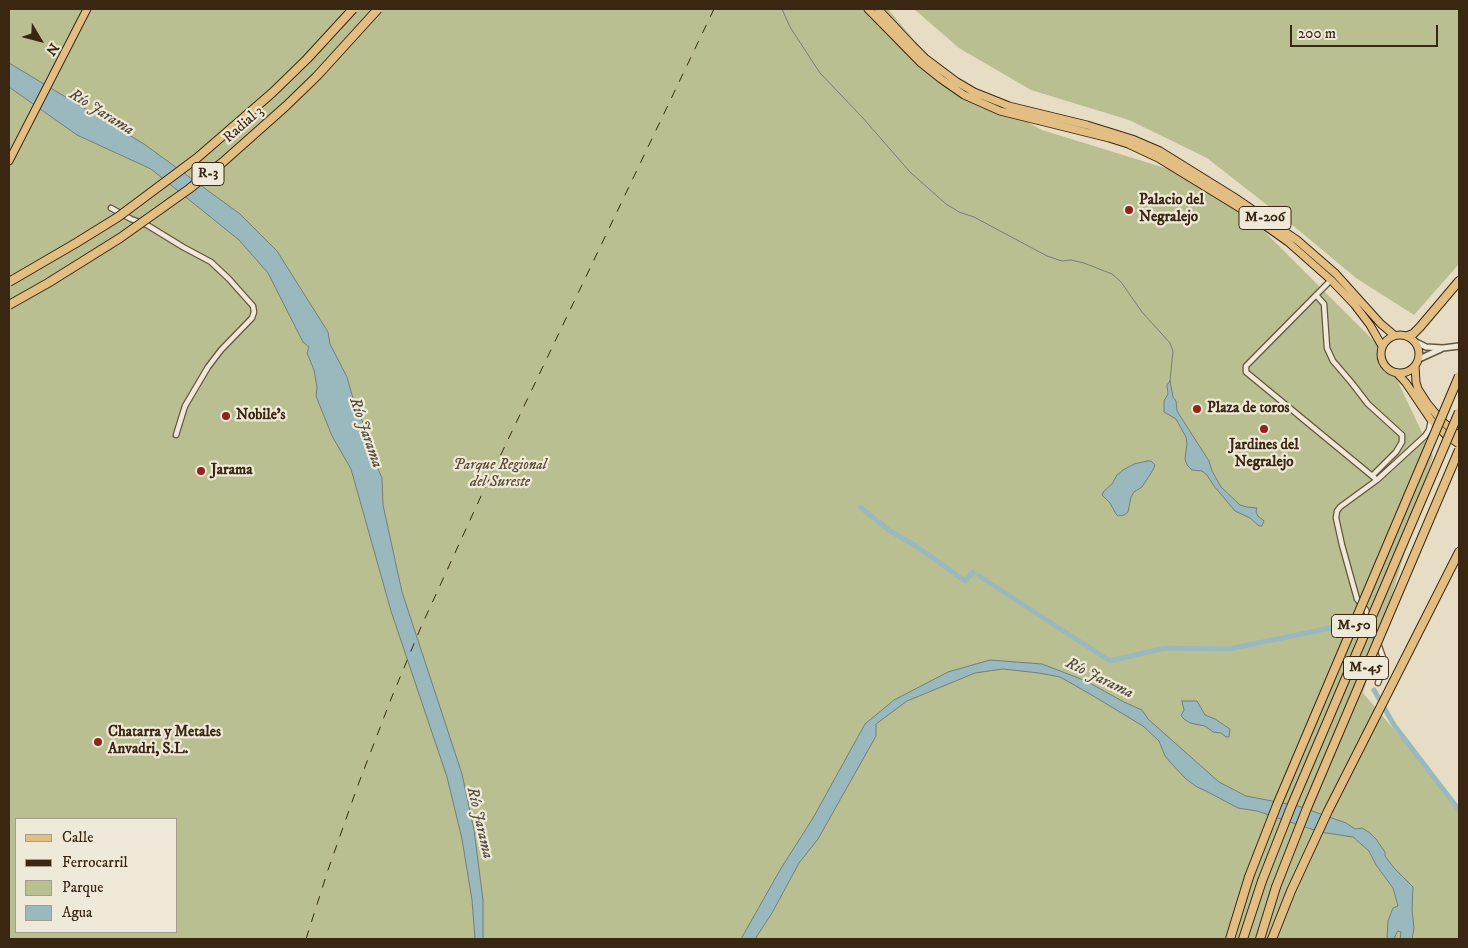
<!DOCTYPE html>
<html>
<head>
<meta charset="utf-8">
<style>
  body { margin:0 }
  #map { position:relative; width:1468px; height:948px; overflow:hidden; background:#e6ddc4; font-family:"IM FELL DW Pica",serif }
  canvas { display:block }
  .frame { position:absolute; inset:0; border:10px solid #3a2711; pointer-events:none }
  .legend { position:absolute; left:15px; top:818px; width:162px; height:115px; box-sizing:border-box; background:#efe9d9; border:1px solid #a79b89; margin:0; padding:6px 9px; list-style:none; font-size:15px; color:#3a2711 }
  .legend li { display:flex; align-items:center; gap:10px; height:25px }
  .legend b { width:25px; border:1px solid #a79b89 }
  .north { position:absolute; left:15px; top:15px; width:50px; height:50px; -webkit-text-stroke:4px #efe9d9; paint-order:stroke; rotate:127deg; font-size:14px; font-weight:700; line-height:20px; text-align:center; color:#3a2711 }
  .north::after { content:''; display:block; margin:auto; width:18px; height:22px; background:#3a2711; clip-path:polygon(50% 0,100% 100%,50% 72%,0 100%) }
  .scale { position:absolute; left:1290px; top:25px; width:148px; height:22px; box-sizing:border-box; border:2px solid #3a2711; border-top:0; padding-left:6px; font-size:15px; line-height:18px; white-space:nowrap; color:#3a2711; -webkit-text-stroke:4px #efe9d9; paint-order:stroke }
</style>
</head>
<body>
<div id="map">
<canvas width="1468" height="948"></canvas>
<div class="frame"></div>
<ul class="legend">
<li><b style="height:6px;background:#e3be82"></b>Calle</li>
<li><b style="height:6px;background:#3a2711"></b>Ferrocarril</li>
<li><b style="height:14px;background:#b9bf91"></b>Parque</li>
<li><b style="height:14px;background:#9ab9be"></b>Agua</li>
</ul>
<div class="north">N</div>
<div class="scale">200 m</div>
</div>
<script>
const ctx = document.querySelector('canvas').getContext('2d');
ctx.lineJoin = 'round';
function fill(path, color) { ctx.fillStyle = color; ctx.fill(path, 'evenodd'); }
const toPath = rows => new Path2D(rows.map(r => 'M' + r).join(''));
function trace(path, color, width, dash) { ctx.strokeStyle = color; ctx.lineWidth = width; ctx.lineCap = dash ? 'butt' : 'round'; ctx.setLineDash(dash || []); ctx.stroke(path); }
function write(font, color, halo, rows, align = 'center') {
  ctx.font = font + ' "IM FELL DW Pica",serif'; ctx.lineWidth = 4.5; ctx.setLineDash([]); ctx.textBaseline = 'middle'; ctx.strokeStyle = halo; ctx.fillStyle = color; for (const [text, x, y, turn = 0] of rows) {
    ctx.save(); ctx.translate(x, y); ctx.rotate((+turn || 0) * Math.PI / 180); ctx.textAlign = isNaN(turn) ? turn : align; if (halo) ctx.strokeText(text, 0, 0); ctx.fillText(text, 0, 0); ctx.restore();
  }
}
fill(toPath([
  [9,9,888,9,944,76,1042,130,1217,184,1383,350,1433,456,1363,693,1459,806,1459,939,9,939],
  [16,819,176,819,176,932,16,932],
  [914,9,1459,9,1459,264,1414,315,1356,278,1290,223,1207,158,1129,120,1031,90,959,48]
]), '#b9bf91');
const water = toPath([
  [9,63,144,144,240,214,277,251,328,332,330,344,347,377,356,409,371,438,375,462,382,478,383,505,402,592,462,774,474,830,483,900,483,939,475,939,472,900,462,839,447,777,391,611,351,469,332,436,316,396,317,387,314,370,307,353,309,347,303,342,268,273,239,240,151,169,77,135,9,87,9,63],
  [1170,381,1173,397,1176,401,1177,411,1209,461,1212,471,1221,487,1240,505,1247,507,1257,508,1256,512,1258,516,1264,521,1262,526,1259,526,1250,518,1235,511,1214,486,1207,475,1202,471,1192,470,1187,465,1185,459,1187,444,1186,437,1176,419,1164,412,1164,401,1168,394,1167,385,1170,381],
  [1147,461,1151,461,1155,465,1153,470,1142,487,1134,492,1131,497,1128,512,1124,515,1118,516,1116,514,1110,503,1102,495,1104,491,1112,484,1117,475,1123,470,1134,464,1147,461],
  [990,660,1042,664,1086,681,1124,702,1142,710,1148,719,1219,782,1246,796,1298,806,1346,823,1355,829,1362,828,1370,833,1376,839,1385,852,1385,856,1394,868,1413,887,1412,910,1414,928,1412,939,1400,939,1401,932,1398,931,1396,934,1394,939,1387,939,1388,921,1393,908,1398,906,1393,888,1376,865,1369,851,1353,837,1320,832,1257,811,1238,808,1206,791,1197,787,1186,779,1170,762,1165,756,1159,741,1143,726,1090,694,1060,677,1039,673,1003,669,975,673,907,701,876,724,876,736,818,839,799,863,772,913,755,939,741,939,780,870,813,818,865,724,894,700,948,672,990,660],
  [1182,701,1197,701,1205,715,1215,719,1230,729,1229,737,1226,737,1221,733,1213,732,1205,726,1190,723,1184,719,1181,716,1184,710,1182,701]
]);
fill(water, '#9ab9be');
trace(water, '#747f79', 1);
trace(toPath([
  [782,9,790,27,820,73,862,117,910,172,946,204,959,212,974,217,1047,256,1062,261,1071,260,1084,263,1112,274,1121,282,1142,312,1170,343,1173,351,1170,381]
]), '#747f79', 1);
trace(toPath([
  [860,507,890,531,916,546,965,581,973,572],
  [979,576,1110,661,1165,648,1229,649,1345,625,1348,628],
  [1374,690,1394,725,1459,810]
]), '#9ab9be', 5);
const minor = toPath([
  [111,208,131,219,147,225,183,247,211,262,229,279,253,306,254,312,252,318,221,350,208,367,185,406,176,435],
  [1331,280,1246,366,1246,372,1377,480,1425,436,1429,430,1431,420],
  [1316,295,1324,304,1327,348,1333,361,1351,382,1368,404,1402,435,1402,442,1396,452,1372,476],
  [1377,480,1340,507,1337,511,1336,518,1342,545,1357,599,1366,610,1385,663,1378,683]
]);
const tertiary = toPath([
  [1416,342,1426,347,1443,348,1459,346],
  [1419,359,1441,349]
]);
const primary = toPath([
  [868,9,921,63,941,79,964,95,1000,111,1109,138,1128,144,1158,158,1243,210,1288,242,1331,280,1354,304,1370,325,1382,346],
  [878,9,912,45,925,58,957,82,974,92,1009,106,1087,125,1132,139,1160,151,1234,197,1297,240,1336,274,1381,324,1394,335],
  [9,161,87,9],
  '1381 354a19 19 0 1 1 38 0a19 19 0 1 1-38 0Z',
  [1415,366,1416,382,1418,389,1427,403,1441,420,1459,436],
  [1397,373,1406,383,1431,420,1446,435,1459,444]
]);
const motorway = toPath([
  [1408,336,1413,334,1420,327,1459,281],
  [1230,939,1249,877],
  [1243,939,1262,881],
  [1260,939,1276,887],
  [1272,939,1291,891,1328,811,1459,552]
]);
trace(minor, '#65543e', 7);
trace(tertiary, '#65543e', 8);
trace(primary, '#3a2711', 9);
trace(motorway, '#3a2711', 10);
trace(minor, '#efe9d9', 4.5);
trace(tertiary, '#efe9d9', 5);
trace(primary, '#e3be82', 7);
trace(motorway, '#e3be82', 8);
trace(toPath([
  [306,939,328,870,358,785,391,699,421,627,482,494,714,9]
]), '#3a2711', 1, [9, 9]);
const motorwayBridge = toPath([
  [9,282,76,243,118,217,197,158,272,93,307,59,353,9],
  [9,305,48,283,120,238,189,189,223,162,286,106,317,76,378,9],
  [1249,877,1277,805,1459,376],
  [1262,881,1291,807,1459,412],
  [1276,887,1307,808,1459,450]
]);
trace(motorwayBridge, '#3a2711', 10, []);
trace(motorwayBridge, '#e3be82', 8);
for (const [x, y, r, color] of [
  [1129,210,5,"#8f2418"],
  [1197,409,5,"#8f2418"],
  [226,416,5,"#8f2418"],
  [1264,429,5,"#8f2418"],
  [201,471,5,"#8f2418"],
  [98,742,5,"#8f2418"]
]) { const dot = new Path2D(); dot.arc(x, y, r, 0, 2 * Math.PI); ctx.fillStyle = color; ctx.fill(dot); trace(dot, '#efe9d9', 2); }
for (const [x, y, w] of [
  [208,174,32],
  [1265,218,52],
  [1354,626,45],
  [1366,668,45]
]) { const box = new Path2D(); box.roundRect(x - w / 2, y - 11.5, w, 23, 4); ctx.fillStyle = '#efe9d9'; ctx.fill(box); trace(box, '#3a2711', 1); }
write('bold 14px', '#3a2711', null, [
  ["R-3",208,174],
  ["M-206",1265,218],
  ["M-50",1354,626],
  ["M-45",1366,668]
]);
write('15px', '#3a2711', '#efe9d9', [
  ["Radial 3",244,125,-41]
]);
write('bold 15px', '#3a2711', '#efe9d9', [
  ["Palacio del",1139,201],
  ["Negralejo",1139,218],
  ["Plaza de toros",1207,409],
  ["Nobile's",236,416],
  ["Jardines del",1264,446,"center"],
  ["Negralejo",1264,463,"center"],
  ["Jarama",211,471],
  ["Chatarra y Metales",108,733],
  ["Anvadri, S.L.",108,750]
], 'left');
write('italic 15px', '#5a4d31', '#efe9d9', [
  ["Parque Regional",500,466],
  ["del Sureste",500,483]
]);
write('italic 16px', '#524c3c', '#efe9d9', [
  ["Río Jarama",101,113,32],
  ["Río Jarama",365,433,71],
  ["Río Jarama",1099,679,26],
  ["Río Jarama",479,823,77]
]);
</script>
</body>
</html>
